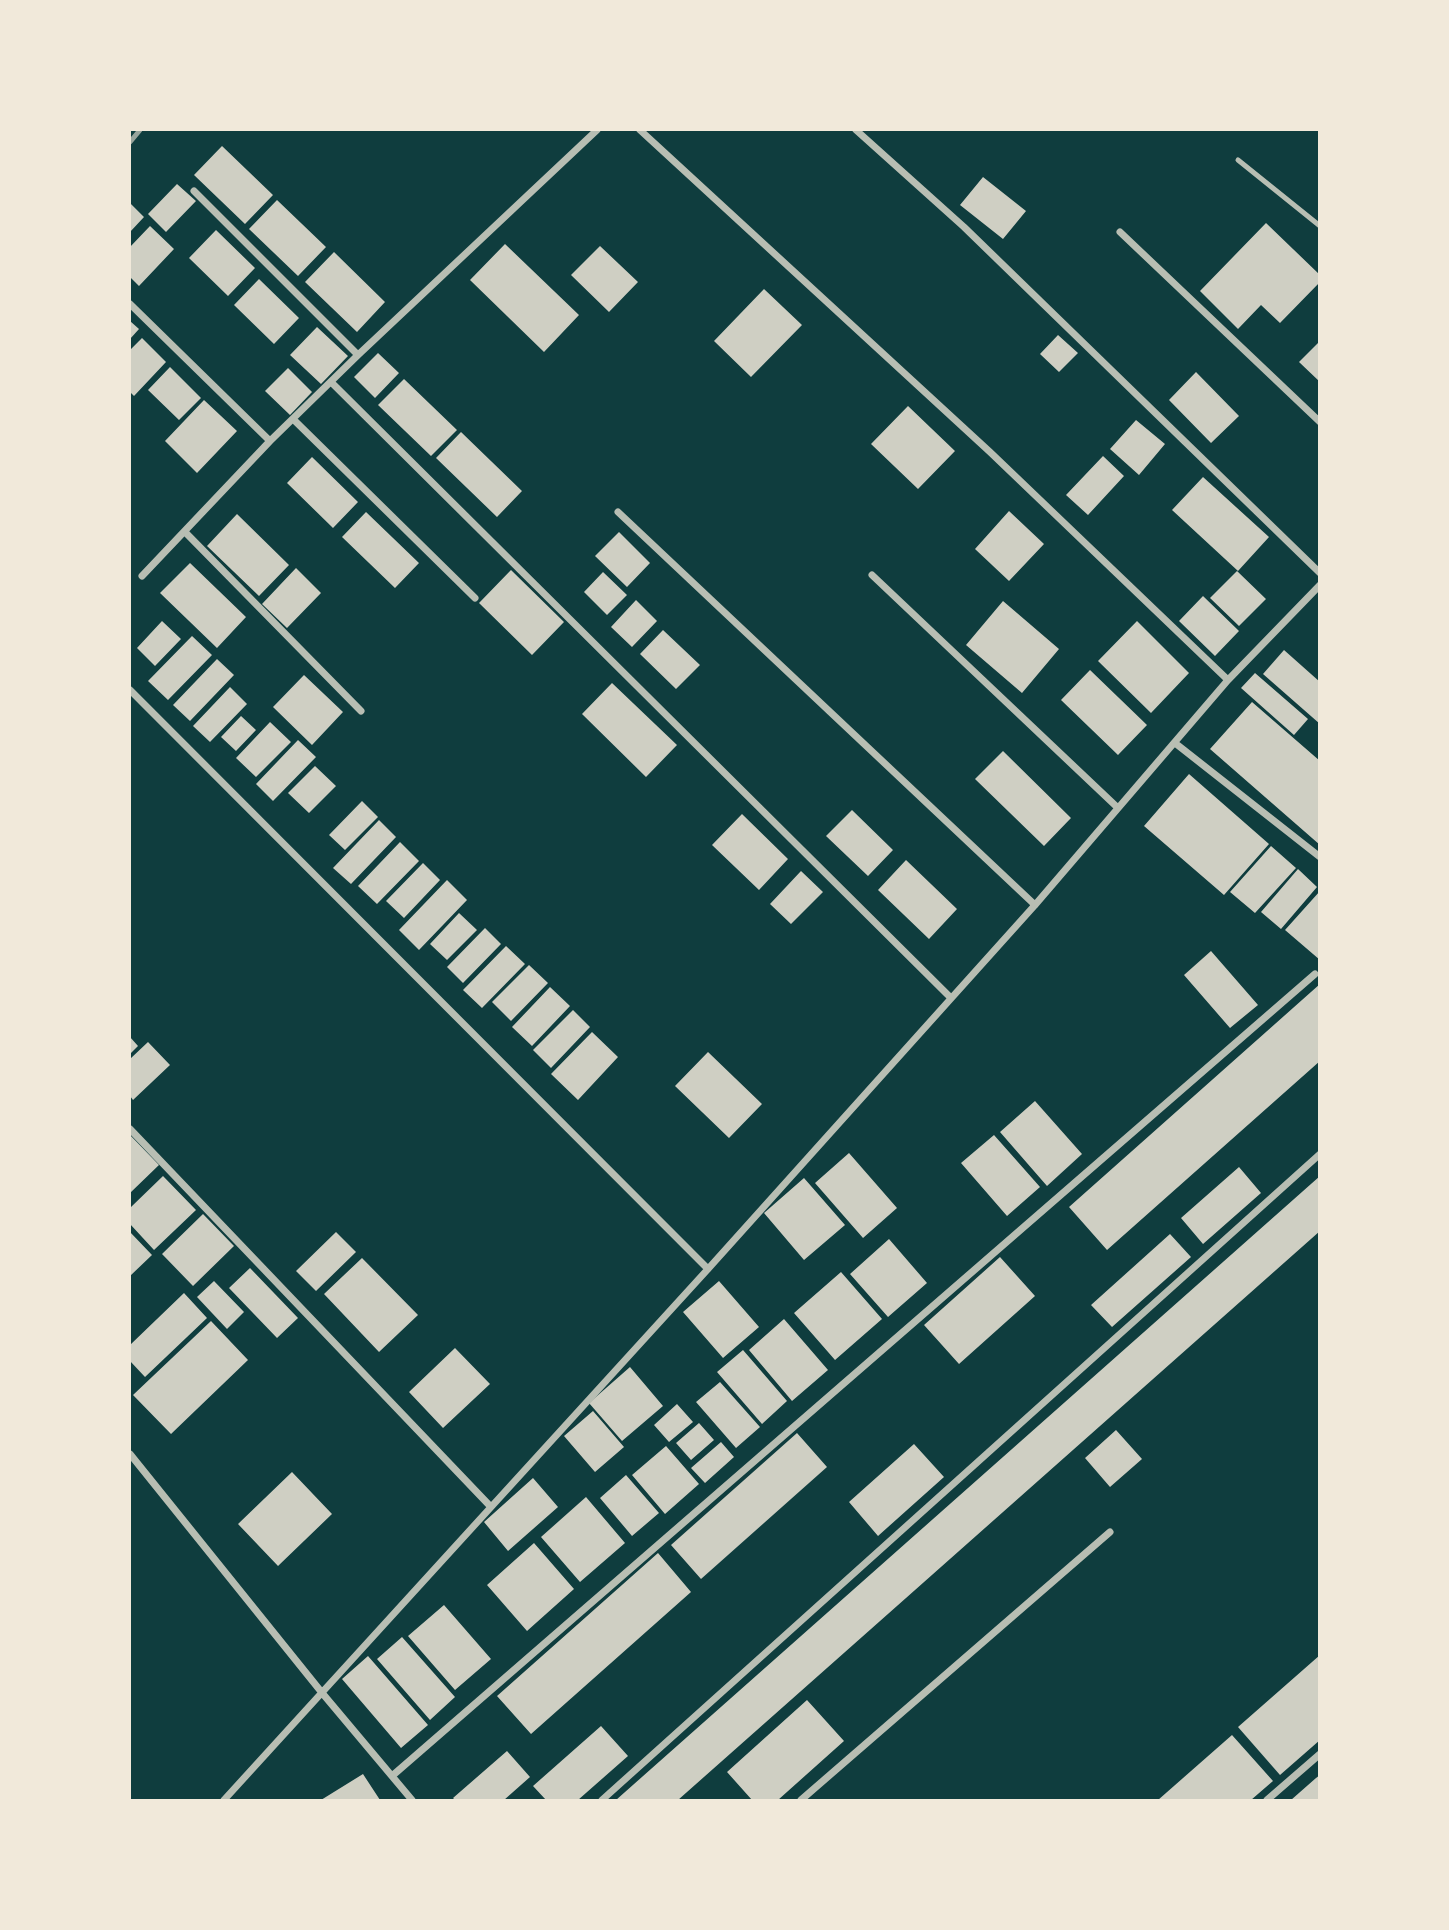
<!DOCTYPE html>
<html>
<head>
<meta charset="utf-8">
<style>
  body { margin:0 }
  #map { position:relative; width:1449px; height:1930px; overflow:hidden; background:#0f3d3e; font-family:Barlow,sans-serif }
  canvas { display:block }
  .frame { position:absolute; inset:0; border:131px solid #f1e9da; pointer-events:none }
</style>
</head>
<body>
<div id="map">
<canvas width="1449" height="1930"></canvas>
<div class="frame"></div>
</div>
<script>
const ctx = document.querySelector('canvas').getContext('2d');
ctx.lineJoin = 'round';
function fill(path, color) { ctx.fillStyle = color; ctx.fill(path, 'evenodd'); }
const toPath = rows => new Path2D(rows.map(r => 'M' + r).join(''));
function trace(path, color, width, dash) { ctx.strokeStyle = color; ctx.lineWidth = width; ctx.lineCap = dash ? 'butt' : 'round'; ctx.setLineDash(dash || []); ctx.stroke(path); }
fill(toPath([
  [222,146,273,195,245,224,194,175],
  [983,177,1026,211,1003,239,960,205],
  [177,184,196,201,166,232,148,214],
  [277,200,326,247,298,276,249,229],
  [130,203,144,217,130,232],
  [1266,223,1320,275,1320,282,1280,323,1261,305,1238,329,1200,291],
  [150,226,174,249,139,286,130,277,130,247],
  [216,230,255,268,228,296,189,258],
  [505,244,579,315,544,352,470,280],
  [600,246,638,282,609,312,571,275],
  [334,252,385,302,357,332,305,282],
  [259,279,299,318,274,344,234,305],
  [764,289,802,325,751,377,714,341],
  [130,321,139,329,130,339],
  [317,327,348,356,321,384,290,355],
  [1058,335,1078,353,1059,372,1040,354],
  [142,338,166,362,134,396,130,392,130,350],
  [1320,341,1320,382,1299,362],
  [378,353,399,373,375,398,354,377],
  [170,367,201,398,179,420,148,390],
  [288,368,312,392,290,415,265,391],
  [1196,372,1239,416,1211,443,1169,400],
  [404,379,457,430,431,456,378,405],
  [204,400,237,431,197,473,165,441],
  [908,406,955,451,918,489,871,444],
  [1136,420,1165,444,1139,475,1110,449],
  [461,432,522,491,497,517,436,458],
  [1103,456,1124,476,1088,515,1066,495],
  [312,457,358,502,333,528,287,483],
  [1203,477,1269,537,1238,571,1172,510],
  [1009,511,1044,544,1009,581,975,549],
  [366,512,419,563,395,588,342,537],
  [237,514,289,565,259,596,207,546],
  [619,532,650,563,627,587,595,556],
  [190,563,246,617,217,648,160,593],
  [296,568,321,593,287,628,262,604],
  [511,570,564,622,532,655,479,603],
  [1237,571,1266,599,1239,626,1210,598],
  [603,572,627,595,607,615,584,592],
  [1203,596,1239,631,1215,656,1179,621],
  [636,600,657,621,632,647,611,627],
  [1003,601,1059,649,1022,693,966,645],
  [162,621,181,639,155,666,137,648],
  [1137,621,1189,673,1151,713,1098,661],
  [663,630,700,665,676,689,640,654],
  [192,636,212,655,168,700,148,681],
  [1284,650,1320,682,1320,724,1263,674],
  [217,659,234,675,190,721,173,705],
  [1090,670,1147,725,1118,755,1061,700],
  [1255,673,1308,719,1294,735,1241,688],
  [304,675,343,712,312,745,273,707],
  [612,683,677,745,646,777,582,714],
  [230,687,247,704,210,742,193,726],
  [1252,702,1320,761,1320,845,1210,749],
  [241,716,256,730,236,751,221,737],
  [270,722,291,742,256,777,236,758],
  [298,740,316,757,273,801,256,784],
  [1003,751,1071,818,1044,846,975,779],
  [315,766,336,786,309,813,288,793],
  [1189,774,1269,844,1224,895,1144,826],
  [362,801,378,817,345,850,329,835],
  [852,810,893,850,868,876,826,836],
  [742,814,788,859,759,890,712,845],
  [379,820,396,837,351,884,333,868],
  [400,842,419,861,377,904,358,886],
  [1271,846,1296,868,1255,913,1230,892],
  [906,860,957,909,929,939,878,890],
  [423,863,440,880,404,918,386,901],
  [1298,869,1317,887,1281,929,1261,912],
  [801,871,823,892,791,924,770,904],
  [447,880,467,900,419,950,399,930],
  [1320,891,1320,960,1285,930],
  [459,913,477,930,447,960,430,944],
  [485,928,501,944,463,983,447,967],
  [506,946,525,964,482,1008,463,990],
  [1211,951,1258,1005,1230,1028,1184,975],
  [529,965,548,983,511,1021,492,1002],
  [1320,984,1320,1061,1107,1250,1069,1207],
  [550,987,570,1006,532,1046,512,1027],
  [573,1010,590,1027,551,1068,533,1050],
  [592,1032,618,1057,578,1100,551,1074],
  [130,1037,138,1046,130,1054],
  [148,1042,170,1065,133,1100,130,1096,130,1059],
  [708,1052,762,1104,729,1138,675,1086],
  [1035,1101,1082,1154,1047,1186,1000,1132],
  [130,1135,159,1165,130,1193],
  [994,1135,1040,1187,1007,1216,961,1163],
  [849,1153,897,1208,863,1238,815,1183],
  [1239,1167,1261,1193,1203,1244,1181,1218],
  [163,1176,196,1210,154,1250,130,1224,130,1208],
  [1320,1176,1320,1231,906,1598,678,1800,616,1800],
  [804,1178,845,1225,804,1260,764,1213],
  [203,1214,234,1246,193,1286,162,1254],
  [130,1232,152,1255,130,1276],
  [336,1232,356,1252,316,1291,296,1271],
  [1170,1234,1191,1257,1112,1327,1091,1305],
  [889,1239,927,1283,888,1317,850,1274],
  [1000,1257,1035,1296,959,1364,924,1325],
  [362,1258,418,1315,379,1352,324,1294],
  [250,1268,298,1318,277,1338,229,1288],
  [841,1272,882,1319,835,1360,794,1313],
  [214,1281,244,1312,227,1329,197,1297],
  [719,1281,759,1327,723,1358,683,1312],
  [184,1293,207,1318,145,1377,130,1361,130,1345],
  [784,1319,828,1370,792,1401,749,1350],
  [211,1321,248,1360,171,1434,133,1395],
  [455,1348,490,1384,443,1428,409,1392],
  [743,1350,787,1401,762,1424,717,1372],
  [630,1367,663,1406,622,1441,589,1403],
  [720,1382,760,1427,736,1448,696,1402],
  [677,1404,693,1422,669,1442,654,1425],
  [593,1411,624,1447,595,1472,564,1436],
  [699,1423,714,1440,691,1460,676,1443],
  [1116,1430,1142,1459,1110,1487,1085,1458],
  [797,1433,827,1467,701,1579,671,1545],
  [721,1442,734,1457,705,1483,691,1468],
  [914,1444,944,1477,878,1536,849,1502],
  [666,1446,699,1484,665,1514,632,1475],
  [292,1472,332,1514,278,1566,238,1524],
  [626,1475,659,1513,632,1536,600,1498],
  [533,1478,558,1507,508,1551,484,1522],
  [586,1497,625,1543,580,1582,541,1537],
  [534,1543,574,1589,527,1631,487,1585],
  [658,1553,691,1592,531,1734,497,1696],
  [444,1605,491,1659,455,1690,408,1636],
  [402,1637,455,1697,430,1720,377,1659],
  [1320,1655,1320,1740,1280,1775,1238,1727],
  [368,1656,428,1725,401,1748,342,1679],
  [807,1700,844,1741,778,1800,752,1800,727,1772],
  [601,1726,628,1756,578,1800,546,1800,533,1786],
  [1232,1735,1273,1781,1251,1800,1158,1800],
  [507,1751,530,1777,504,1800,455,1800,453,1798],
  [363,1774,380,1800,321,1800],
  [1320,1775,1320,1800,1291,1800,1316,1778]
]), '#cfcfc3');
trace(toPath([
  [1238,160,1320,226]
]), '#b8beb3', 5);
trace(toPath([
  [640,130,990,452,1228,680],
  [856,130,964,227,1320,573],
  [194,191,358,355],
  [1120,232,1320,422],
  [130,304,270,441],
  [331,382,951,998],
  [293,419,475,598],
  [618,512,1035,905],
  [186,533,361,711],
  [872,575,1118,808],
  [142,576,270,441,358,355,597,130],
  [130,690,708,1269],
  [1175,743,1320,857],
  [130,1129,491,1507],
  [130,1454,323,1694,412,1800],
  [392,1776,1315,974],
  [224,1800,708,1269,1035,905,1228,680,1320,585],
  [602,1800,1320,1154],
  [801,1800,1110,1532],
  [1267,1800,1320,1754]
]), '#b8beb3', 7);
trace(toPath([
  [130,142,140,130]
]), '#97a49c', 5);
</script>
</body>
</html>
